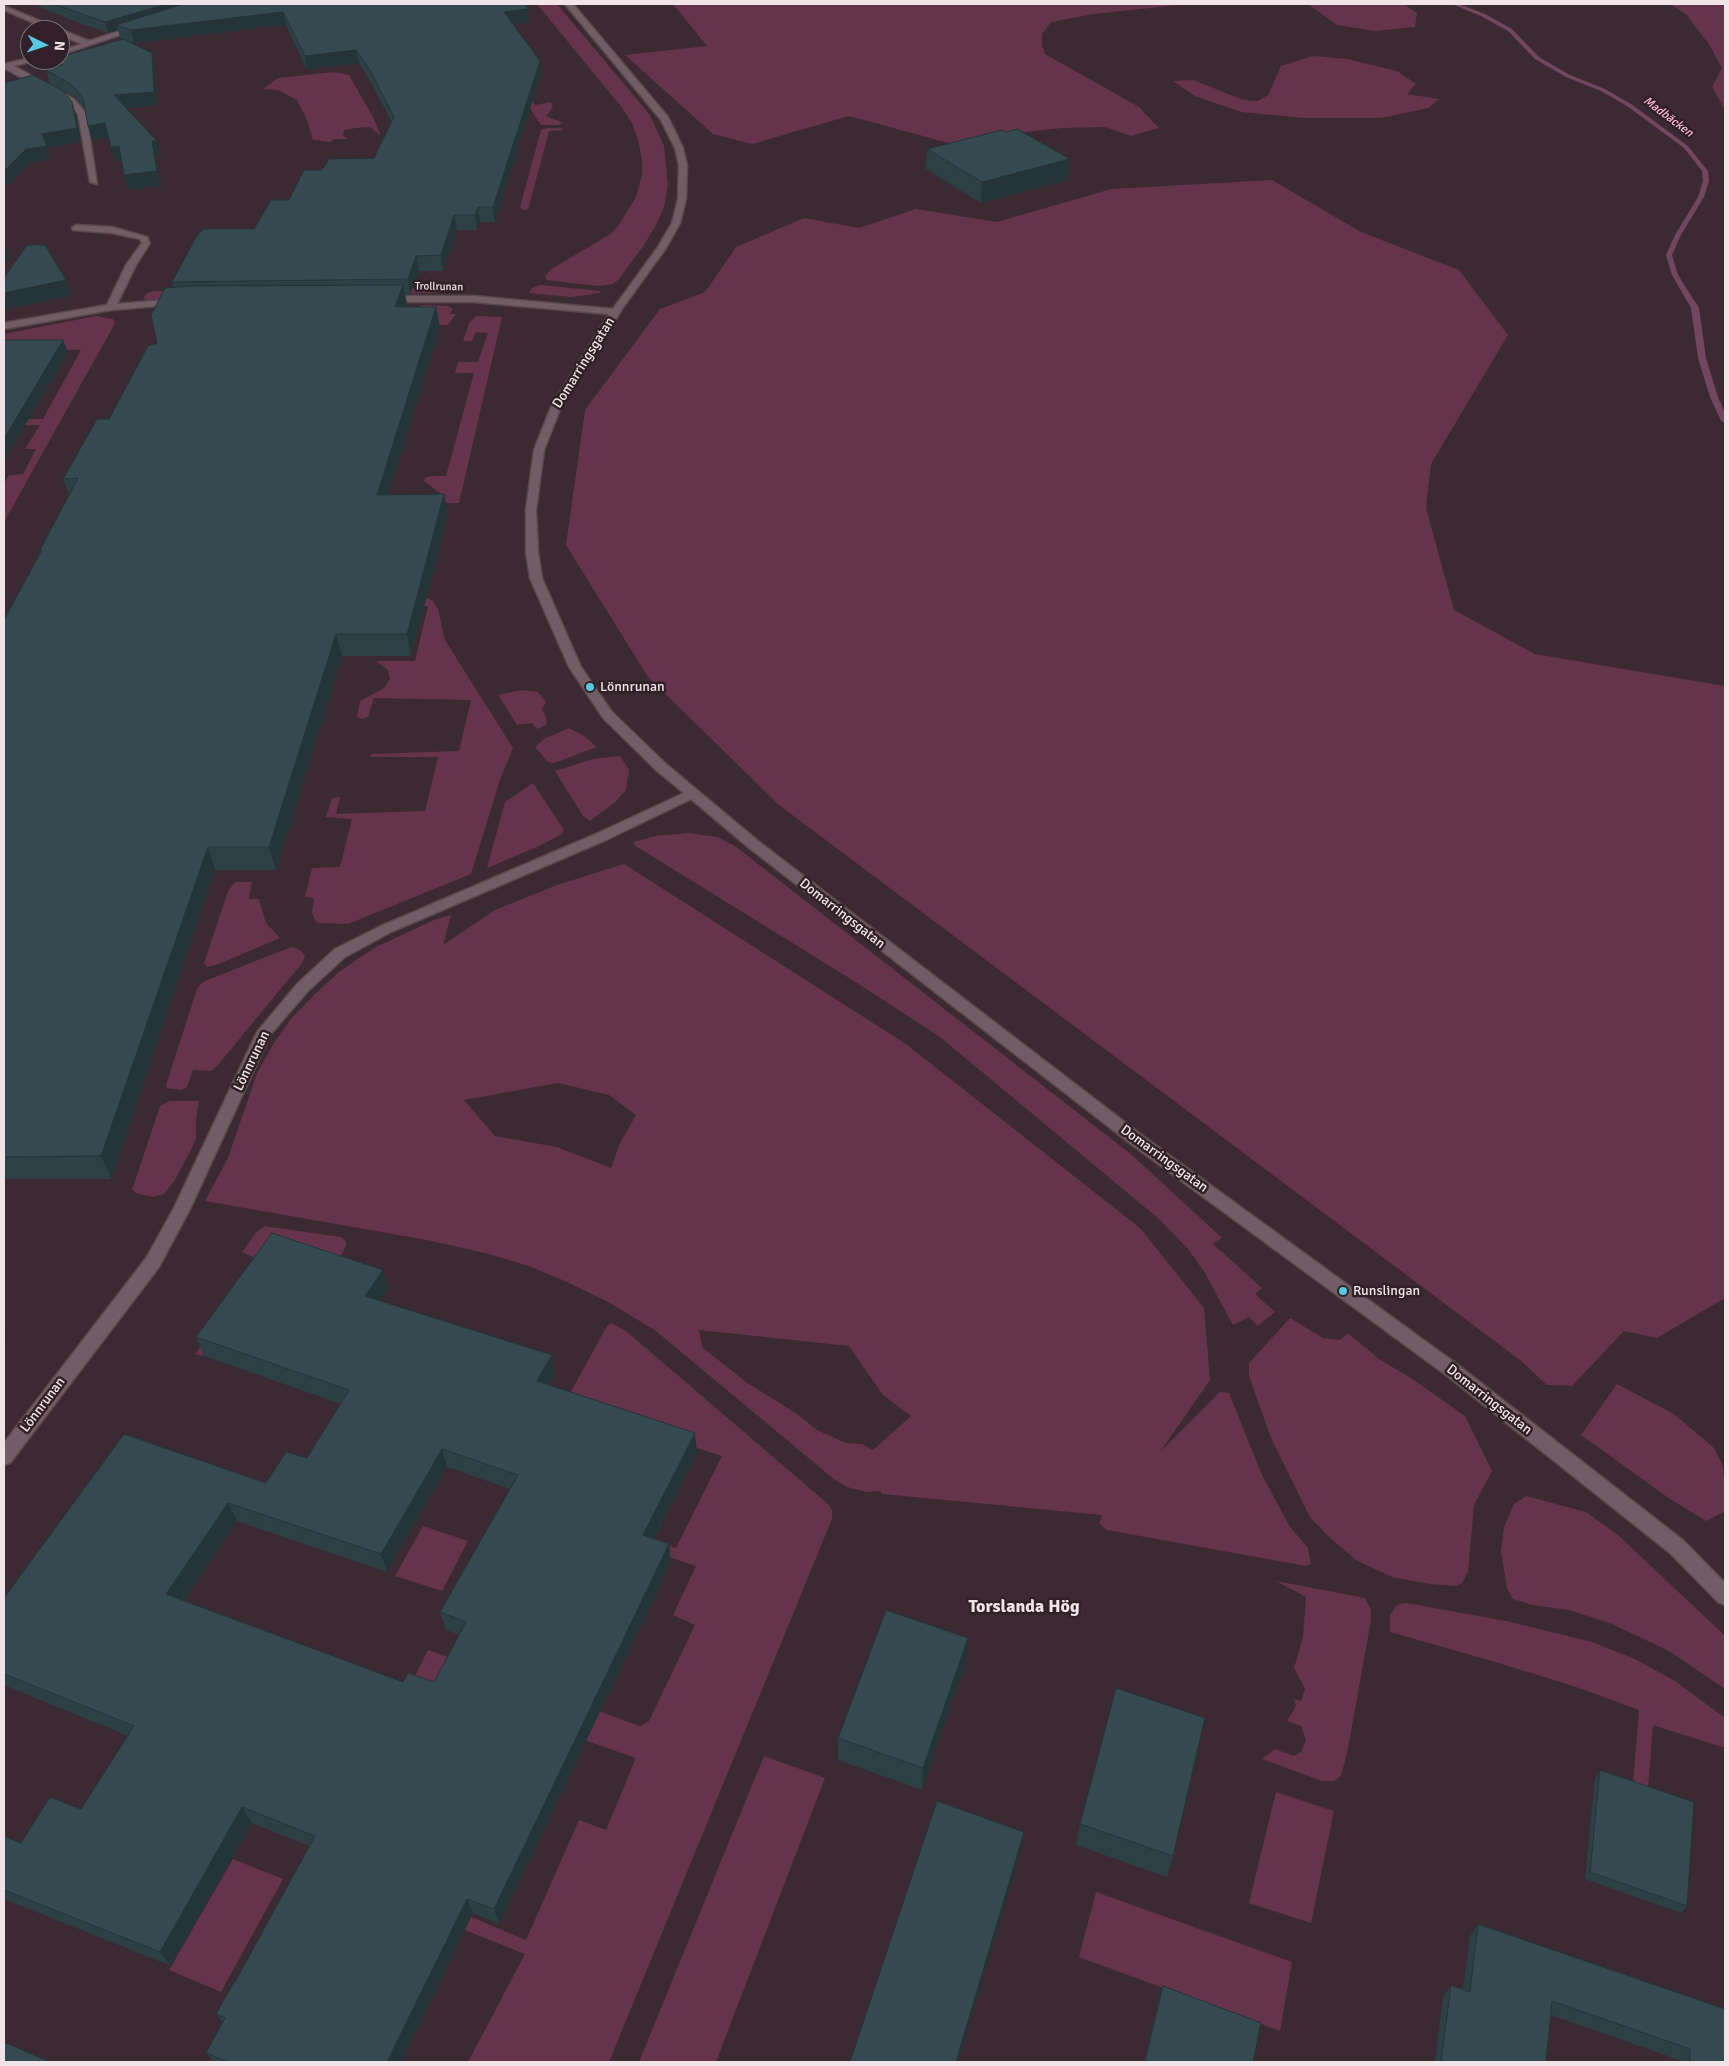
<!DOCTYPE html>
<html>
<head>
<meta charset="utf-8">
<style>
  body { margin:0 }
  #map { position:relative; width:1729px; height:2066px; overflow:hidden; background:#3b2a31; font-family:Signika,sans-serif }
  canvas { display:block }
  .frame { position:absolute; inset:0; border:5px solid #f0e4e9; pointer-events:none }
  .north { position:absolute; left:20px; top:20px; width:50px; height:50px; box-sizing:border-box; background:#312027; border:1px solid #7d6e75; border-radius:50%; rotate:94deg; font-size:14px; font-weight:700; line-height:20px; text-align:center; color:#f0e4e9 }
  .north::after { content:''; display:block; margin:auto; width:18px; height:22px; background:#57c9e2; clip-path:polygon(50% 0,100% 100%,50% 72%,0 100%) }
</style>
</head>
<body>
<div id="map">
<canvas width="1729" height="2066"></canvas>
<div class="frame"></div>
<div class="north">N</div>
</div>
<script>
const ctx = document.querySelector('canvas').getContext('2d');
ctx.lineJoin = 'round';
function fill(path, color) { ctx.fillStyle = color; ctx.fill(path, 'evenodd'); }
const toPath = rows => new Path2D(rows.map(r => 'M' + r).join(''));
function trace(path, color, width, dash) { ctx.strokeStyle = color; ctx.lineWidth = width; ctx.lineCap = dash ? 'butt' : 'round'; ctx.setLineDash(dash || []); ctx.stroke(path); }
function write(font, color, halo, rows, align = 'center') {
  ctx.font = font + ' Signika,sans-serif'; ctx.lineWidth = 5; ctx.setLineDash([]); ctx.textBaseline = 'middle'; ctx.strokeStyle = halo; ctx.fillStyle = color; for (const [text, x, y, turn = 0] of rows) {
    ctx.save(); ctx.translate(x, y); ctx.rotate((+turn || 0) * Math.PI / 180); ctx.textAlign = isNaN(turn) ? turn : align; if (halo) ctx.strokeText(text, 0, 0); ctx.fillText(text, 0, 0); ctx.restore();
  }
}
fill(toPath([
  [537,4,557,4,650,115,664,146,668,185,664,207,656,225,642,248,618,280,613,284,599,286,572,283,547,280,545,276,550,270,612,233,618,226,636,197,642,175,642,160,638,140,632,123,623,109],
  [673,4,1187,4,1094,14,1051,22,1042,34,1042,45,1045,54,1139,107,1159,128,1131,136,1105,127,1062,128,987,136,956,145,849,116,752,144,713,134,625,55,707,46],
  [1308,4,1404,4,1417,13,1415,27,1375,31,1337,25],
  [1670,4,1725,4,1725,110,1712,87,1722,68,1710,46,1686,14],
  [1313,56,1347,59,1397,71,1416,84,1407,94,1439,99,1429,108,1381,118,1304,118,1241,112,1195,96,1173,81,1193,80,1244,100,1258,101,1268,95,1281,66],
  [334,72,349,75,373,117,381,136,370,127,356,128,344,130,343,135,347,139,334,139,330,142,313,140,307,120,297,100,278,90,263,89,278,78],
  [520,84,535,105,551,102,553,107,546,116,563,123,559,125,541,125,525,101],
  [547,128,562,128,564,130,549,131,528,210,522,210,520,207,541,130],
  [1272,180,1361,232,1459,270,1508,335,1431,464,1426,508,1454,610,1535,654,1725,686,1725,1298,1657,1338,1624,1331,1572,1386,1547,1385,1520,1360,779,805,648,677,566,545,585,410,660,309,705,292,736,247,804,218,859,228,916,209,997,222,1111,189],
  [540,285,600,291,600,293,571,297,529,293,532,288],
  [440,288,438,293,260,295,197,296,148,300,143,299,147,293,154,291],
  [421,305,447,306,453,309,450,314,456,314,448,325,414,325],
  [96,316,113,319,115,322,113,327,4,522,4,484,9,475,23,474,36,449,25,449,40,425,4,426,4,419,43,419,81,350,4,348,4,334],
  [476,316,502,317,459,503,441,503,441,494,424,481,425,478,431,476,446,476,474,373,455,373,458,362,478,362,488,333,476,332,472,341,463,341,469,323],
  [421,595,433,601,438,609,445,640,513,748,500,780,471,874,348,924,319,923,316,922,312,913,314,898,305,897,312,868,340,867,352,819,326,817,332,798,340,797,336,814,425,811,438,757,370,757,371,754,459,751,471,700,374,698,368,717,362,719,357,717,360,701,384,688,390,679,388,670,376,661,415,661,428,606,330,604],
  [522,690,538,692,546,702,542,709,547,720,546,725,537,729,532,723,517,725,498,695],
  [569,728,584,736,597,747,554,763,548,762,535,747,544,739],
  [620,756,629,770,626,790,614,803,590,821,583,816,555,771,593,759],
  [533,783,564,830,562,834,539,846,487,868,505,802],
  [689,833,717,837,735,846,1132,1155,1222,1238,1213,1244,1262,1288,1255,1294,1275,1312,1258,1326,1249,1317,1233,1325,1205,1273,1188,1249,1159,1219,940,1037,854,981,634,845,634,842,655,836],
  [624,864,906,1044,1140,1228,1204,1308,1210,1380,1160,1452,1220,1392,1229,1393,1262,1475,1290,1527,1308,1548,1311,1564,1306,1566,1107,1530,1099,1523,1102,1515,882,1494,880,1491,867,1492,847,1487,835,1480,656,1331,610,1303,567,1282,529,1266,485,1253,427,1240,205,1201,228,1158,257,1073,274,1043,290,1020,315,994,339,972,374,948,434,920,451,915,443,945,495,910,557,885],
  [558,1083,609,1095,636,1115,620,1143,611,1168,557,1147,495,1136,464,1100],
  [699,1330,849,1346,883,1395,911,1416,873,1450,862,1444,846,1443,817,1430,797,1414,746,1382,702,1347],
  [235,882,252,882,249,899,259,899,266,923,280,938,219,964,207,967,204,963,228,891],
  [291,947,298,949,303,953,305,956,302,963,218,1065,211,1071,193,1070,187,1087,181,1090,167,1088,166,1085,197,989,201,984,205,981],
  [170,1101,199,1101,196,1119,196,1138,192,1148,175,1180,164,1194,153,1197,136,1193,132,1190,160,1106],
  [264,1226,341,1237,346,1241,346,1246,335,1267,280,1250,202,1356,195,1354,264,1262,242,1252,255,1234],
  [1290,1318,1323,1338,1340,1340,1348,1333,1379,1359,1411,1378,1465,1416,1492,1471,1474,1505,1468,1572,1462,1583,1456,1586,1430,1584,1392,1577,1356,1560,1328,1536,1310,1517,1271,1438,1249,1376,1249,1363],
  [611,1323,626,1331,828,1504,832,1510,832,1519,609,2062,468,2062,525,1954,316,1871,324,1855,526,1940,579,1820,606,1830,636,1758,413,1680,428,1650,640,1726,649,1721,695,1625,673,1615,696,1566,512,1504,517,1494,676,1548,722,1456,563,1406,607,1326],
  [1617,1384,1674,1414,1714,1448,1722,1464,1725,1484,1725,1511,1706,1521,1670,1499,1581,1435],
  [1526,1496,1586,1512,1618,1535,1721,1632,1725,1636,1725,1689,1669,1651,1612,1624,1569,1610,1533,1605,1513,1599,1507,1588,1501,1551,1504,1527,1514,1504],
  [423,1526,468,1541,442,1591,395,1576],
  [1276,1581,1365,1598,1371,1610,1371,1620,1348,1749,1341,1776,1334,1781,1322,1781,1262,1759,1275,1749,1294,1756,1301,1752,1306,1740,1301,1726,1287,1721,1296,1706,1294,1699,1301,1701,1305,1689,1294,1668,1303,1637,1306,1597],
  [1407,1603,1506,1621,1592,1642,1635,1659,1675,1681,1725,1718,1725,1748,1653,1725,1648,1788,1633,1783,1639,1710,1576,1687,1499,1663,1390,1632,1390,1615,1397,1605],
  [764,1756,825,1778,716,2062,639,2062],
  [1276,1792,1334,1811,1311,1923,1249,1903],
  [233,1859,283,1879,221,1992,169,1970],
  [1096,1892,1292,1962,1280,2031,1079,1957]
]), '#65344a');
fill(toPath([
  [1452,4,1459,4,1485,14,1512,29,1539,57,1570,75,1605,89,1631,104,1688,146,1708,171,1709,181,1704,197,1681,235,1672,255,1678,275,1699,308,1706,358,1718,397,1725,413,1725,423,1721,421,1710,397,1698,358,1691,308,1672,275,1666,255,1675,235,1698,197,1703,181,1702,171,1684,148,1627,106,1601,91,1566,77,1535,59,1508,31,1481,16,1452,4]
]), '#72465e');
const minor = toPath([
  [565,4,573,4,668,117,683,148,687,165,686,199,680,223,666,248,624,306,561,407,544,450,536,510,538,552,542,578,581,667,612,712,666,764,758,841,1143,1136,1458,1365,1684,1541,1725,1583,1725,1605,1718,1602,1670,1553,1446,1375,1131,1144,748,847,691,799,606,840,391,932,345,957,308,991,270,1035,190,1209,159,1267,10,1463,4,1465,4,1443,147,1257,174,1208,257,1032,298,983,335,949,381,926,596,834,684,793,656,770,603,718,569,667,530,578,526,552,526,510,534,450,551,407,609,314,474,302,385,302,380,299,385,296,474,296,613,309,658,247,672,223,678,199,679,165,675,148,661,120,565,4],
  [4,6,89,41,134,26,141,28,60,55,60,51,82,44,60,35,60,30,50,30,4,10,4,6],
  [30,58,30,60,37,60,14,66,74,99,86,113,97,184,90,182,78,114,68,103,4,68,4,64,30,58],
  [76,225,112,227,147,237,150,243,136,265,117,304,177,299,182,302,180,304,111,310,4,329,4,323,107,305,126,265,142,243,140,239,112,233,73,230,72,228,76,225]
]);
trace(minor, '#58494f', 3);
fill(minor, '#715d65');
fill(toPath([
  [34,4,524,4,528,9,529,22,513,24,540,61,541,74,495,222,480,222,477,230,457,230,443,271,419,271,410,295,405,295,407,304,406,307,436,307,440,327,388,494,444,494,448,515,411,656,342,656,276,870,215,870,112,1179,4,1179,4,620,40,552,40,550,69,495,63,479,109,419,157,343,173,287,172,282,254,229,289,200,322,170,374,158,391,121,372,84,359,63,307,70,286,25,134,43,124,39,152,53,155,67,157,105,126,108,161,155,155,156,161,186,128,190,124,175,122,160,115,161,109,137,92,140,85,109,75,97,50,84,46,70,54,68,51,60,123,39,120,38,118,30,108,33,63,17],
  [927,149,1068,180,981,203,926,169],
  [388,1289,380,1301,552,1355,555,1374,549,1385,697,1452,654,1539,669,1544,671,1562,499,1924,473,1913,401,2062,214,2062,206,2053,223,2023,216,2014,235,1982,309,1846,252,1823,171,1966,4,1899,4,1836,21,1843,81,1809,128,1736,4,1685,4,1598,266,1483,307,1458,341,1404,204,1356,196,1337],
  [447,1467,510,1489,440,1612,446,1630,460,1635,434,1682,403,1682,183,1601,237,1521,387,1572],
  [966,1661,922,1790,838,1760,838,1738],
  [1600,1770,1687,1906,1681,1913,1585,1879,1595,1778],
  [1080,1824,1173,1856,1167,1877,1076,1845],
  [1478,1924,1725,2062,1679,2062,1679,2060,1551,2015,1546,2062,1435,2062,1443,1997,1451,1985,1463,1989,1470,1936],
  [1163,1986,1253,2062,1144,2062,1159,1999]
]), '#2d4045');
fill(toPath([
  [167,4,195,4,116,25,118,30,108,33,105,22],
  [528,9,529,22,506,25,504,12],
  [283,12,286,25,134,43,131,30],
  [356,50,359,63,307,70,305,56],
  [152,53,155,67,157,105,117,109,114,95],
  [540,61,541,74,495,222,493,207],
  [72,102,76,115,81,142,48,148,51,159,30,163,4,189,4,171,42,134],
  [105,123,109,137,92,140,88,126],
  [152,141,157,141,161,155,155,156,161,186,128,190,124,175],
  [119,146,123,160,115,161,111,147],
  [1070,159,1068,180,981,203,982,182],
  [478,207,480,222,477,230,475,215],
  [454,215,457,230,443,271,441,255],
  [6,246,10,259,4,264,4,247],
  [416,256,419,271,410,295,408,279],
  [66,280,71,296,4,310,4,293],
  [403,285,407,304,399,327,395,307],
  [436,307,440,327,382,516,377,495],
  [63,340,68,353,4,461,4,439],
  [444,494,448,515,411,656,407,634],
  [336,634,342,656,276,870,269,847],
  [208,847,215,870,112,1179,101,1156],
  [383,1270,388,1289,371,1315,365,1296],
  [4,1328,8,1337,4,1343],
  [552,1355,555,1374,541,1399,537,1381],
  [695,1433,697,1452,646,1553,643,1535],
  [442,1449,447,1467,387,1572,381,1554],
  [228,1503,237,1521,176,1612,166,1594],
  [669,1544,671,1562,499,1924,494,1909],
  [968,1638,966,1661,922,1790,923,1768],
  [242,1807,252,1823,171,1966,160,1952],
  [1024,1832,1022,1846,958,2062,956,2062],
  [467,1899,473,1913,401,2062,387,2062]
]), '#243438');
const building = toPath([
  [54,4,167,4,105,22,54,4],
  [183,4,524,4,528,9,504,12,540,61,493,207,478,207,475,215,454,215,441,255,416,256,408,279,172,282,196,237,203,229,254,229,271,200,289,200,304,170,322,170,329,159,374,158,394,117,370,70,356,50,305,56,283,12,131,30,116,25,183,4],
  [123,39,152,53,154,92,114,95,157,141,152,141,157,171,124,175,119,146,111,147,105,123,88,126,83,98,71,84,46,70,63,65,52,60,60,60,60,57,123,39],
  [33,75,63,91,72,102,77,128,42,134,47,146,26,149,4,171,4,83,33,75],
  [1017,129,1070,159,982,182,927,149,1002,130,1006,132,1017,129],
  [27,245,45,245,66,280,4,293,4,278,27,245],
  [403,285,395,307,436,307,377,495,444,494,407,634,336,634,269,847,208,847,101,1156,4,1157,4,620,42,550,40,550,78,478,63,479,97,419,109,419,148,346,157,343,151,315,165,288,191,286,403,285],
  [4,340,63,340,4,439,4,340],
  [272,1233,383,1270,365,1296,552,1355,537,1381,695,1433,643,1535,669,1544,494,1909,467,1899,387,2062,228,2062,206,2053,225,2018,216,2014,234,1982,235,1982,315,1836,242,1807,160,1952,4,1890,4,1836,21,1843,50,1797,81,1809,134,1726,4,1674,4,1598,124,1434,266,1483,286,1452,307,1458,349,1390,196,1337,272,1233],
  [442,1449,518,1475,440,1612,466,1622,434,1682,408,1673,403,1682,166,1594,228,1503,381,1554,442,1449],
  [886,1610,968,1638,923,1768,838,1738,886,1610],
  [1116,1688,1205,1718,1173,1856,1080,1824,1116,1688],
  [1600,1770,1694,1802,1687,1906,1590,1872,1600,1770],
  [937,1801,1024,1832,956,2062,850,2062,937,1801],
  [1478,1924,1725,2009,1725,2062,1690,2062,1690,2049,1552,2001,1546,2062,1441,2062,1451,1985,1470,1992,1478,1924],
  [1163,1986,1261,2023,1253,2062,1145,2062,1163,1986],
  [4,2042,50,2062,4,2062,4,2042]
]);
fill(building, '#344a50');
trace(building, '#243438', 1);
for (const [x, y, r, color] of [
  [590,687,5,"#57c9e2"],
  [1343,1291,5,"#57c9e2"]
]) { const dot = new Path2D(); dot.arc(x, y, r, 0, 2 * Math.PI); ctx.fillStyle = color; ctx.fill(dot); trace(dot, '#312027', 2); }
write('11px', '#f0e4e9', '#312027', [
  ["Trollrunan",439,287,1]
]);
write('italic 12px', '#fcb7d4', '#312027', [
  ["Madbäcken",1668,117,37]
]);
write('14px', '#f0e4e9', '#312027', [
  ["Domarringsgatan",584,363,-58],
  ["Domarringsgatan",842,914,38],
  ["Lönnrunan",252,1061,-64],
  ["Domarringsgatan",1164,1159,36],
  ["Domarringsgatan",1489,1400,38],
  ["Lönnrunan",43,1405,-53]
]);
write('14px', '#f0e4e9', '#312027', [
  ["Lönnrunan",600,687],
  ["Runslingan",1353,1291]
], 'left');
write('bold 18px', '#f0e4e9', '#312027', [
  ["Torslanda Hög",1024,1607]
]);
</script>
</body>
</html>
